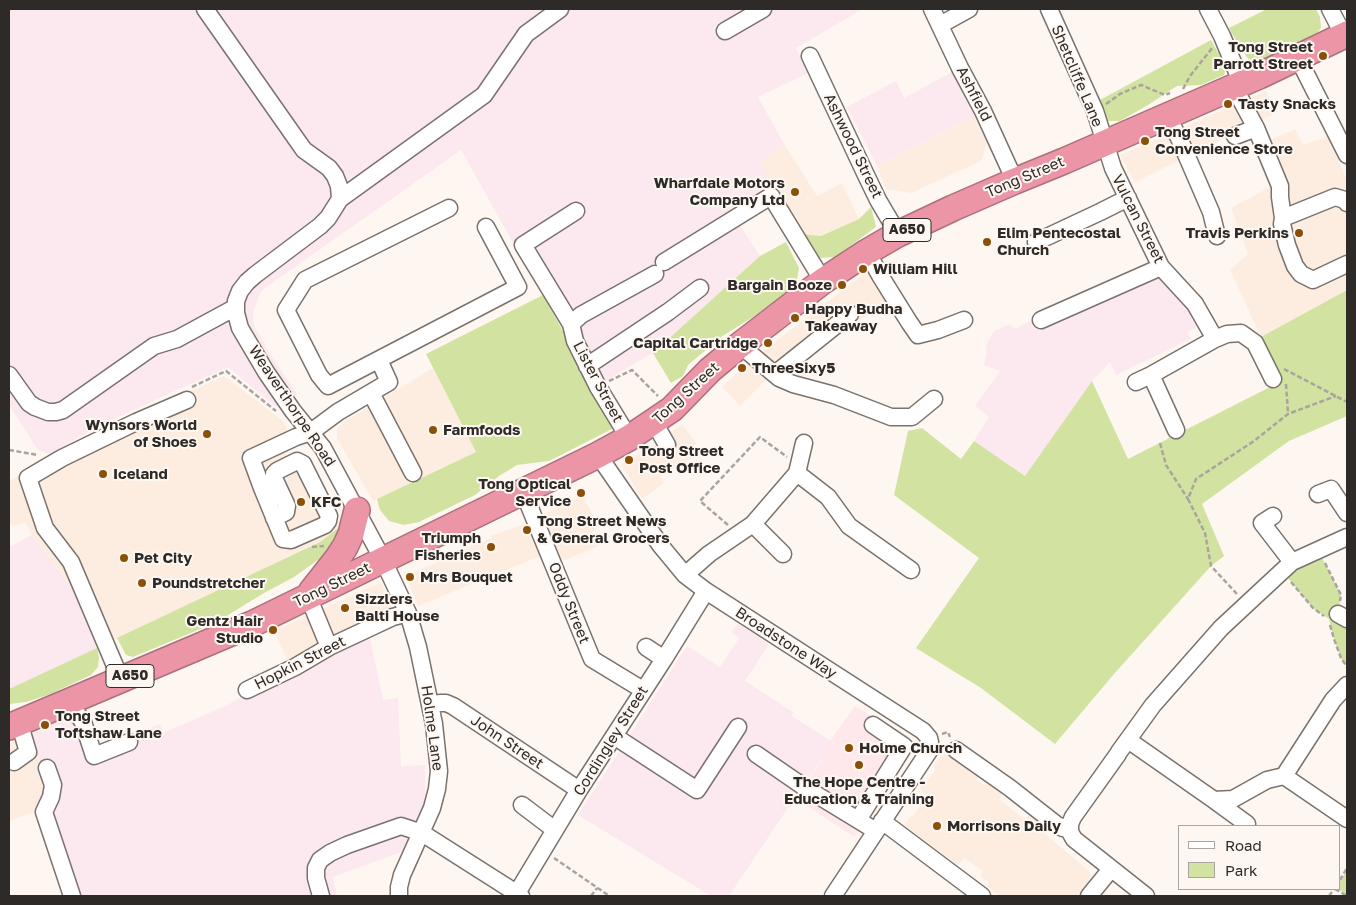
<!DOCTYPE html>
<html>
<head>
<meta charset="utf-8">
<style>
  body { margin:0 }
  #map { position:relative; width:1356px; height:905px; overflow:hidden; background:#fef7f1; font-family:"Golos Text",sans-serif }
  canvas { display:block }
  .frame { position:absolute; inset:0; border:10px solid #2e2a28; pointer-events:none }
  .legend { position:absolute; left:1178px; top:825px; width:162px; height:65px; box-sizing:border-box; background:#fef7f1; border:1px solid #aba5a1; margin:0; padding:6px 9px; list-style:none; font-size:15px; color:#2e2a28 }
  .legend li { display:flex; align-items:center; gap:10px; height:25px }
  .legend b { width:25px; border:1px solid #aba5a1 }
</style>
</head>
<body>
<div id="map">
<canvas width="1356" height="905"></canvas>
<div class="frame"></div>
<ul class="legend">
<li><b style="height:6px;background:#fff"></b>Road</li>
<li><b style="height:14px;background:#d2e2a0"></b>Park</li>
</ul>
</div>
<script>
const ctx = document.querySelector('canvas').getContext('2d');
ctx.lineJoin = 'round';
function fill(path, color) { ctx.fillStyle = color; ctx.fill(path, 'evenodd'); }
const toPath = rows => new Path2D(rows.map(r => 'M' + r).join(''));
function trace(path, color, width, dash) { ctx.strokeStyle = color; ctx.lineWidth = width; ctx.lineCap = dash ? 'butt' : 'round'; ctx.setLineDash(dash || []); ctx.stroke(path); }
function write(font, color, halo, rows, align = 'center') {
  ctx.font = font + ' "Golos Text",sans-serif'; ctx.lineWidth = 4; ctx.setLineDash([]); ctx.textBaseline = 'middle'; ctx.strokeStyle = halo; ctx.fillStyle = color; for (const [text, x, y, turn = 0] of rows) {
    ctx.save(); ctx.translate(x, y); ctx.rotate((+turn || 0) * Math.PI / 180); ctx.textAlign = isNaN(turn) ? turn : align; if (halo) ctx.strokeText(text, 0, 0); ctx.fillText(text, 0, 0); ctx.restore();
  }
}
fill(toPath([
  [1266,91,1276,113,1135,182,1120,155],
  [974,116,987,143,981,161,911,193,886,189,877,166],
  [1295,129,1303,145,1329,136,1347,181,1347,290,1261,337,1230,270,1248,254,1231,208,1287,178,1270,140],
  [784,144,817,196,842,183,859,219,821,236,801,234,773,187,733,213,760,163,769,154],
  [870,269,890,304,857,321,789,373,766,380,740,406,722,387,749,362],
  [433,368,476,452,373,501,337,438,337,429,343,422],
  [224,376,282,420,287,429,284,435,278,440,288,460,317,478,341,526,320,542,97,648,72,589,32,535,25,522,12,527,9,519,9,481,99,432],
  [682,424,697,444,691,447,696,456,660,476,664,483,642,499,621,464,653,446],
  [582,496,600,526,592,532,599,546,565,560,538,557,418,606,406,575,448,558,448,555,492,538,491,536,524,524],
  [381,582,397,622,293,673,274,631],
  [30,735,49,790,37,811,9,821,9,744],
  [948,750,949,754,979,774,979,776,977,780,985,785,991,783,1004,792,999,799,1025,820,1029,815,1045,828,1043,832,1089,871,1091,876,1090,879,1077,896,1000,896,987,886,989,882,980,876,983,871,964,858,958,865,904,825,911,815,913,816,928,796,921,791,920,785,923,781,927,781,935,771,934,765,941,756,944,755]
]), '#fdede0');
fill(toPath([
  [9,9,863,9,796,48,808,73,758,97,784,144,769,154,760,164,774,187,733,214,760,256,653,353,593,388,561,328,461,150,261,291,253,312,254,326,271,355,297,394,277,408,228,367,98,426,50,454,38,450,9,405],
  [952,72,974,116,877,166,847,107,896,81,904,98],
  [1149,264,1184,301,1196,328,1187,332,1191,339,1116,375,1110,362,1092,381,1025,476,974,441,989,417,975,406,1000,371,984,365,987,351,986,345,994,331,1010,324,1014,329],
  [32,535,72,589,97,648,9,689,9,547],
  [738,624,769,644,745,681,793,712,792,716,834,743,802,787,729,896,711,896,578,815,687,646,720,667,739,638,731,632],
  [369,633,383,700,398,698,401,766,425,765,425,795,423,805,401,852,333,877,337,896,66,896,35,806,39,804,36,797,49,790,30,735,71,716,88,762,132,747,129,736,160,724,163,733,223,707]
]), '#fce8ef');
fill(toPath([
  [855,706,915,743,854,837,795,798,834,743,830,741]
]), '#fee8eb');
fill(toPath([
  [1267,9,1316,9,1320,17,1321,28,1318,32,1253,65,1241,49,1229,28],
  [1211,40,1226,67,1224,75,1201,85,1177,86,1169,91,1148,105,1120,121,1107,121,1098,101],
  [871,207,876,227,835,257,820,258,801,234,821,236,859,219],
  [786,242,799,268,797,279,787,292,756,315,721,337,688,365,683,376,671,383,653,353,760,256],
  [1347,290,1347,416,1289,441,1202,504,1224,556,1211,566,1114,674,1055,744,981,688,916,648,979,558,894,495,908,431,922,428,961,459,974,441,1025,476,1092,381,1128,459,1282,381,1261,337],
  [543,295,614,425,612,429,549,461,517,465,499,476,475,495,419,522,404,525,389,521,380,510,377,499,476,452,426,354],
  [341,526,329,552,294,577,264,593,215,623,133,657,126,655,117,638,320,542],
  [1318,550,1341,595,1338,614,1347,619,1347,667,1341,658,1334,639,1329,619,1313,608,1282,571],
  [97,648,99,658,98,667,91,675,48,695,26,702,9,704,9,689],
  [1347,870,1347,895,1338,889,1340,889,1340,882]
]), '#d2e2a0');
const minor = toPath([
  [205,9,299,143,304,150,329,168,335,176,339,186,340,199],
  [932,9,960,68,983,111,1015,181],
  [1049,9,1095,111,1113,168,1161,267,1195,304,1215,339],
  [1208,9,1222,36,1242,84],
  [1330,9,1344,36,1347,39],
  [940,25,969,9],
  [725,31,763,9],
  [810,56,865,173,878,200,898,234],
  [1298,58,1347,155],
  [1234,87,1256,128,1280,186,1280,197,1283,218,1282,224,1287,245,1295,266,1301,274,1313,280,1347,264],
  [1167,116,1179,138,1211,212,1217,236],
  [1235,136,1256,128],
  [449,208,305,280,286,310,319,375,328,386,518,287,486,227],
  [576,211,523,245,571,324,575,341,598,387,629,438],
  [1283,218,1335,197,1345,200,1347,203],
  [1036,242,1100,212,1128,198],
  [867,252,881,277,909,322,918,335,938,330,964,320],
  [664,262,771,196,823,281],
  [1041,320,1161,267],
  [571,324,581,315,655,274],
  [740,345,779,378,793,384,834,395,891,417,912,417,934,399],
  [587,366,668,312,700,288],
  [775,374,850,314],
  [9,375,29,403,35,407,48,412,56,412,63,410,154,346,177,339,236,307],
  [1151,375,1176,430],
  [1136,382,1151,375,1215,339,1227,334,1241,333,1255,343,1273,379],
  [371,393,413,473],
  [654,422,667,445],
  [598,455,661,546,685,575,706,591,923,731,929,738,930,742,929,751,833,896],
  [797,473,828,497,849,526,911,570],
  [523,491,592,659,643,690],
  [1318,494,1331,489,1347,513],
  [1273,516,1262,523,1292,562],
  [274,518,286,512,287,506,274,478,274,474,277,471,297,461,303,464,329,516,328,521,325,525,291,540,283,539,262,488,251,458,296,437,311,432,338,412,389,382,379,360],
  [753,524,783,554],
  [685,575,709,554,753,524,797,473,804,443],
  [308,596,329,647],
  [1338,614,1347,619],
  [646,647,664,659],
  [121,680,71,562,45,528,28,478,62,458,136,422,187,400],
  [247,690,295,667,329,647,393,617,408,613],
  [69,702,83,722,94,756,129,742],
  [431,704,441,703,446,703,453,706,579,790],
  [614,736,697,790,738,727],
  [1128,740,1214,800,1233,799,1267,780,1284,776,1347,819],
  [956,750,1010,788,1057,825,1063,828,1070,828],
  [1119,752,1153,705,1221,628,1292,562,1347,537],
  [756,754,804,787,876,831],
  [1118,754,1073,817,1070,824,1070,832,1074,839,1146,896],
  [14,762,28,752,19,722],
  [47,768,53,785,51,797,44,812,72,896],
  [1284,776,1333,700,1347,685],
  [1214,800,1247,824],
  [522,805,555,830],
  [858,820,904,746,873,725],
  [882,821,982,896],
  [517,893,579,790,664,659,706,591],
  [321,896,316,878,316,868,320,860,330,853,347,845,401,826,422,833,521,896],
  [399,896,399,887,402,875,432,808,437,789,439,771,434,724,418,647,408,613,383,560,323,448,293,411,266,372,240,328,236,313,236,301,240,291,247,282,255,275,320,226,328,218,340,199,484,95,526,34,560,9],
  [1089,896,1111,869]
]);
const highway = toPath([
  [311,592,337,559,345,547,351,534,357,510],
  [9,727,252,624,598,455,629,438,672,409,710,370,740,345,823,281,867,252,898,234,953,208,1015,181,1064,161,1259,76,1347,34]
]);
trace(minor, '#7a726c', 19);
trace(highway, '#aa707b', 28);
trace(toPath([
  [1183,89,1190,76,1213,47],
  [1106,104,1120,94,1141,85,1165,95,1170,93],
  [1284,369,1347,402],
  [609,381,632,370,658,396],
  [1286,384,1288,413],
  [192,387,226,371,276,411],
  [1160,443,1166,465,1188,499],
  [9,450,38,455],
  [728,525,700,501,760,437,787,457],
  [312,547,324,546],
  [1325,563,1341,595,1340,601],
  [1291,582,1313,608,1324,616],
  [1237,594,1211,566,1205,533,1188,499,1196,479,1254,441,1288,414,1336,396],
  [1330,625,1334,639,1341,658,1347,667],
  [942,734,948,732,950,737],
  [554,858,608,895,608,896],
  [1340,880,1347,868],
  [1335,889,1347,896],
  [591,896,597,888],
  [1329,896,1334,889]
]), '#aaa4a0', 2.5, [5, 2.5]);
trace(minor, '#fff', 16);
trace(highway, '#ec95a7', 25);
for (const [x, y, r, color] of [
  [1323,56,5,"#8a5007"],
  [1228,104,5,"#8a5007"],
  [1145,141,5,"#8a5007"],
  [795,192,5,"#8a5007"],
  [1299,233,5,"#8a5007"],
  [987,242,5,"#8a5007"],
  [863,269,5,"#8a5007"],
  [842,285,5,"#8a5007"],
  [795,318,5,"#8a5007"],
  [768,343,5,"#8a5007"],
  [742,368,5,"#8a5007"],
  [433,430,5,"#8a5007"],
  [207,434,5,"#8a5007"],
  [629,460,5,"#8a5007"],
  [103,474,5,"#8a5007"],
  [581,493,5,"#8a5007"],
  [301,502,5,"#8a5007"],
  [527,530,5,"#8a5007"],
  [491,547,5,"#8a5007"],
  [124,558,5,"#8a5007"],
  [410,577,5,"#8a5007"],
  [142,583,5,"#8a5007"],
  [345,608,5,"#8a5007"],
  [273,630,5,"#8a5007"],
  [45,725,5,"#8a5007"],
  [849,748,5,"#8a5007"],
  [859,765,5,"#8a5007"],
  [937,826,5,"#8a5007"]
]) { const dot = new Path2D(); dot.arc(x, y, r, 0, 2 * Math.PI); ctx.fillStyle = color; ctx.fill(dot); trace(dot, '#fef7f1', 2); }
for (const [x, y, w] of [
  [907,230,48],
  [130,676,48]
]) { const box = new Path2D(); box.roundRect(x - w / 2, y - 11.5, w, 23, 4); ctx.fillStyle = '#fef7f1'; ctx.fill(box); trace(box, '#2e2a28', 1); }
write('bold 14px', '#2e2a28', null, [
  ["A650",907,230],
  ["A650",130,676]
]);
write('bold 15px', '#2e2a28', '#fef7f1', [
  ["Tong Street",1313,47,"right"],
  ["Parrott Street",1313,64,"right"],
  ["Tasty Snacks",1238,104],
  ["Tong Street",1155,132],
  ["Convenience Store",1155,149],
  ["Wharfdale Motors",785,183,"right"],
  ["Company Ltd",785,200,"right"],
  ["Elim Pentecostal",997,233],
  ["Church",997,250],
  ["Travis Perkins",1289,233,"right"],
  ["William Hill",873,269],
  ["Bargain Booze",832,285,"right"],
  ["Happy Budha",805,309],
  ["Takeaway",805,326],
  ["Capital Cartridge",758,343,"right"],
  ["ThreeSixy5",752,368],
  ["Wynsors World",197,425,"right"],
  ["of Shoes",197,442,"right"],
  ["Farmfoods",443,430],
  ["Tong Street",639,451],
  ["Post Office",639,468],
  ["Iceland",113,474],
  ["Tong Optical",571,484,"right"],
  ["Service",571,501,"right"],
  ["KFC",311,502],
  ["Tong Street News",537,521],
  ["& General Grocers",537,538],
  ["Triumph",481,538,"right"],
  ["Fisheries",481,555,"right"],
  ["Pet City",134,558],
  ["Mrs Bouquet",420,577],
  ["Poundstretcher",152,583],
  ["Sizzlers",355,599],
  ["Balti House",355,616],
  ["Gentz Hair",263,621,"right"],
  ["Studio",263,638,"right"],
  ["Tong Street",55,716],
  ["Toftshaw Lane",55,733],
  ["Holme Church",859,748],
  ["The Hope Centre -",859,782,"center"],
  ["Education & Training",859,799,"center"],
  ["Morrisons Daily",947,826]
], 'left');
write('15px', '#2e2a28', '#fef7f1', [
  ["Shetcliffe Lane",1077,76,67],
  ["Ashfield",974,94,63],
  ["Ashwood Street",853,146,64],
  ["Tong Street",1025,177,-23],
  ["Vulcan Street",1138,219,63],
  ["Lister Street",598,382,62],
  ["Tong Street",686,393,-42],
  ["Weaverthorpe Road",292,406,56],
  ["Tong Street",332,585,-26],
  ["Oddy Street",569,603,68],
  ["Broadstone Way",786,643,33],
  ["Hopkin Street",300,663,-27],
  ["Holme Lane",432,728,82],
  ["Cordingley Street",611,741,-58],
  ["John Street",507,742,34]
]);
</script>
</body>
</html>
